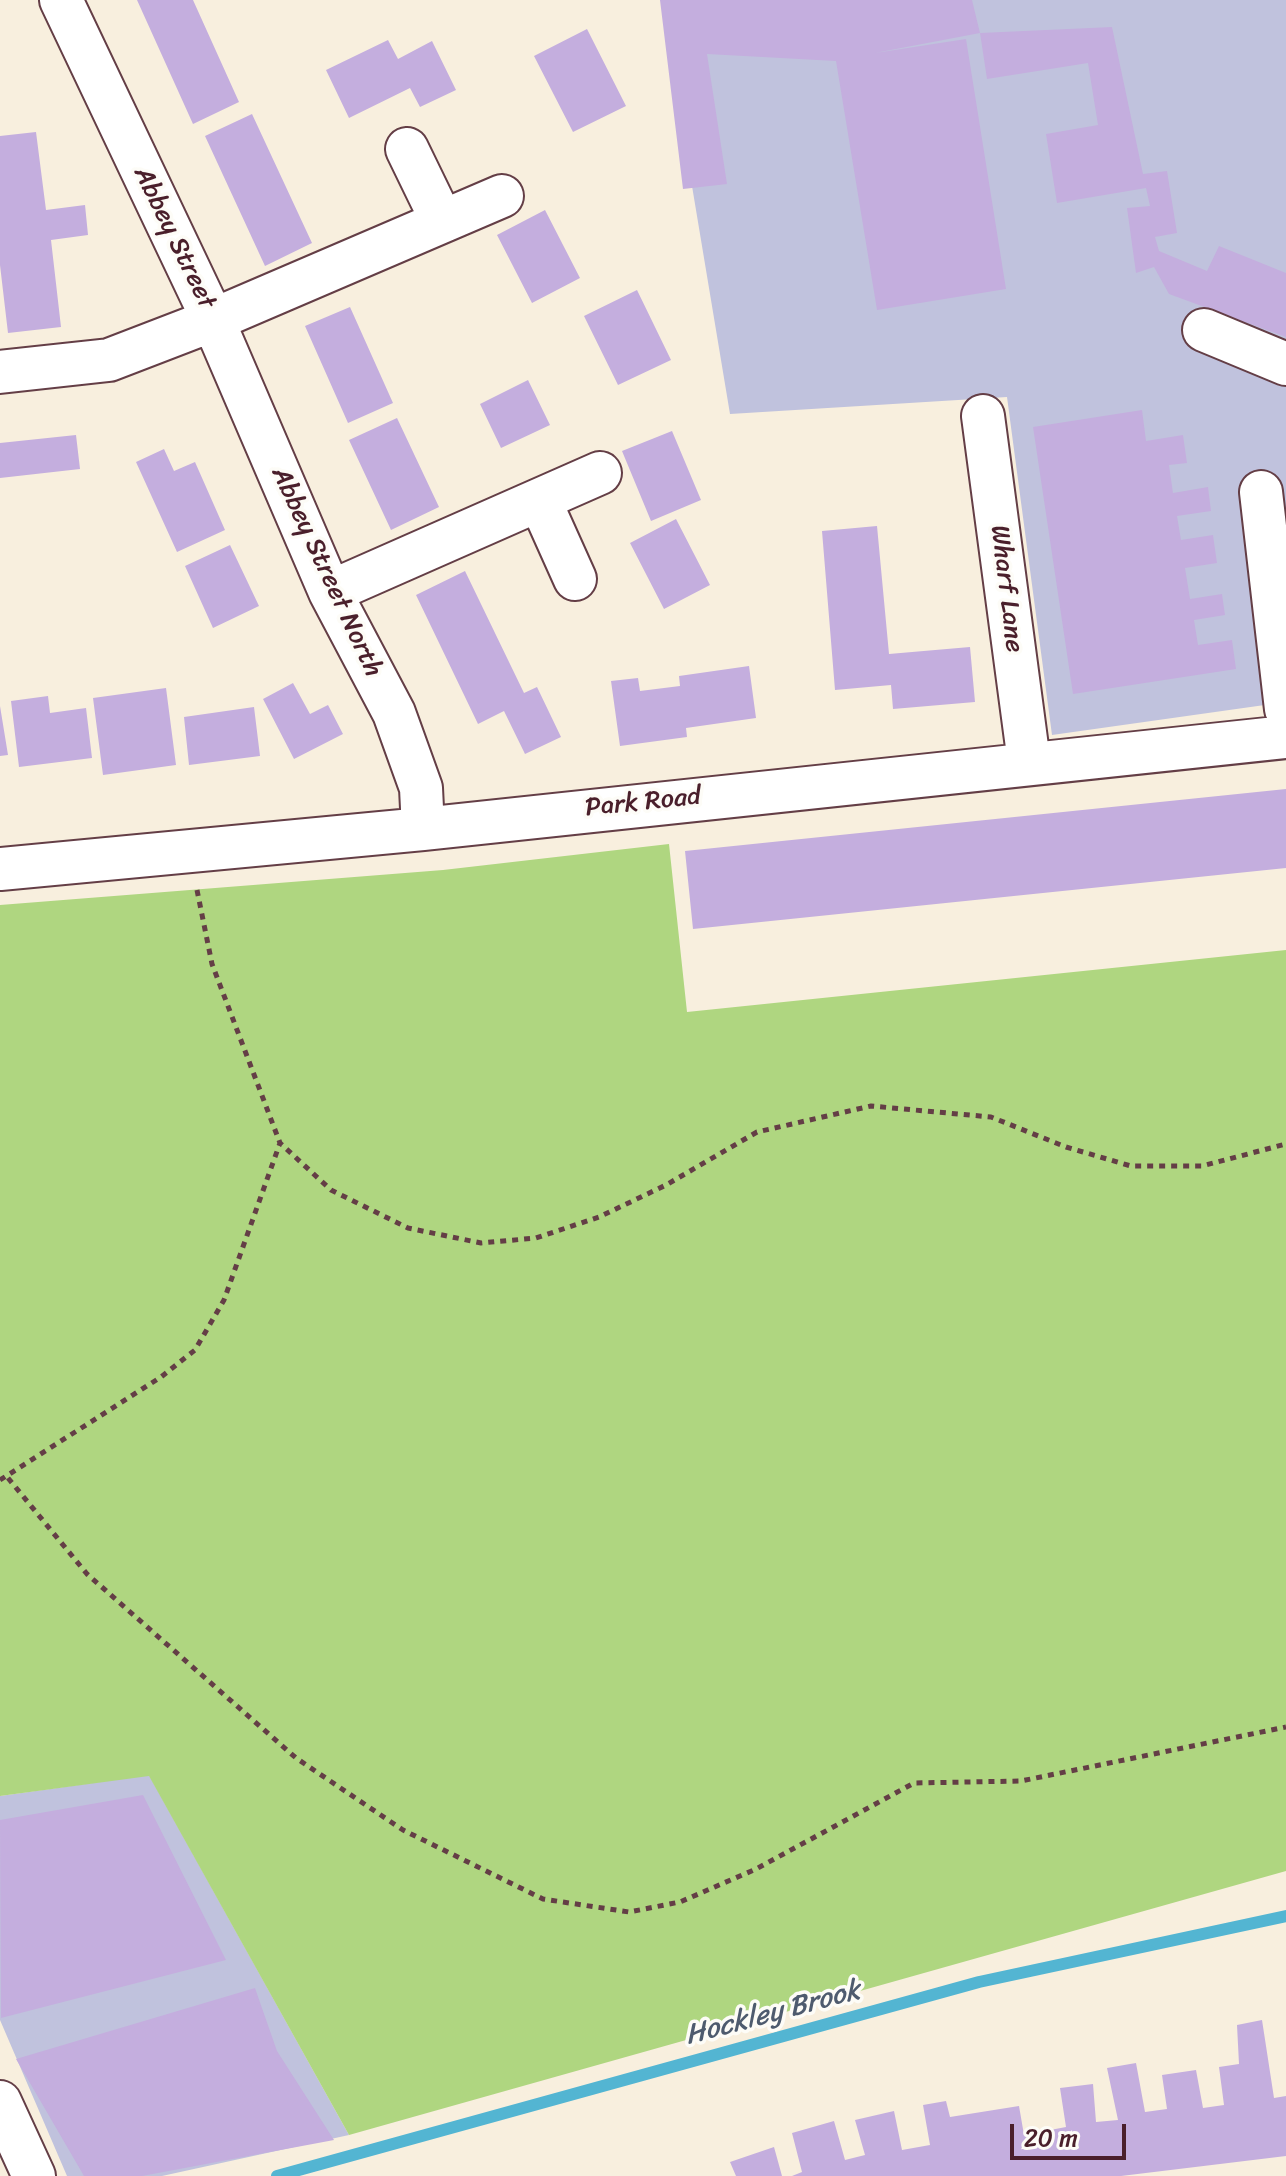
<!DOCTYPE html>
<html>
<head>
<meta charset="utf-8">
<style>
  body { margin:0 }
  #map { position:relative; width:1286px; height:2176px; overflow:hidden; background:#f8efde; font-family:Sriracha,sans-serif }
  canvas { display:block }
  .scale { position:absolute; left:1010px; top:2124px; width:116px; height:36px; box-sizing:border-box; border:4px solid #4a1f2b; border-top:0; padding-left:10px; font-size:24px; line-height:28px; white-space:nowrap; color:#4a1f2b; -webkit-text-stroke:6px #fdfcf7; paint-order:stroke }
</style>
</head>
<body>
<div id="map">
<canvas width="1286" height="2176"></canvas>
<div class="scale">20 m</div>
</div>
<script>
const ctx = document.querySelector('canvas').getContext('2d');
ctx.lineJoin = 'round';
function fill(path, color) { ctx.fillStyle = color; ctx.fill(path, 'evenodd'); }
const toPath = rows => new Path2D(rows.map(r => 'M' + r).join(''));
function trace(path, color, width, dash) { ctx.strokeStyle = color; ctx.lineWidth = width; ctx.lineCap = dash ? 'butt' : 'round'; ctx.setLineDash(dash || []); ctx.stroke(path); }
function write(font, color, halo, rows, align = 'center') {
  ctx.font = font + ' Sriracha,sans-serif'; ctx.lineWidth = 7; ctx.setLineDash([]); ctx.textBaseline = 'middle'; ctx.strokeStyle = halo; ctx.fillStyle = color; for (const [text, x, y, turn = 0] of rows) {
    ctx.save(); ctx.translate(x, y); ctx.rotate((+turn || 0) * Math.PI / 180); ctx.textAlign = isNaN(turn) ? turn : align; if (halo) ctx.strokeText(text, 0, 0); ctx.fillText(text, 0, 0); ctx.restore();
  }
}
fill(toPath([
  [661,0,1286,0,1286,702,1052,735,1007,397,730,414],
  [149,1775,349,2135,162,2176,67,2176,0,2020,0,1796]
]), '#c0c2dd');
fill(toPath([
  [669,844,687,1012,1286,950,1286,1871,349,2135,149,1776,0,1796,0,905,443,870]
]), '#afd680');
trace(toPath([
  [277,2176,979,1982,1286,1916]
]), '#53b5d2', 12);
fill(toPath([
  [137,0,193,0,239,102,193,124],
  [660,0,972,0,980,33,875,53,966,39,1006,289,877,310,836,61,707,54,727,184,683,189],
  [1112,27,1143,174,1167,171,1177,233,1155,237,1159,251,1207,271,1219,246,1286,273,1286,337,1169,294,1154,267,1136,273,1127,208,1150,206,1146,188,1057,203,1046,134,1098,125,1088,63,987,79,980,33],
  [587,29,626,106,573,132,534,56],
  [388,40,398,59,432,41,456,90,420,107,410,88,349,118,326,70],
  [252,114,312,243,265,266,205,136],
  [36,132,46,210,85,205,88,235,51,240,61,327,8,333,0,265,0,136],
  [545,210,580,278,532,303,497,235],
  [637,290,671,360,618,385,584,316],
  [350,307,393,403,348,423,305,326],
  [528,380,550,425,501,448,480,404],
  [1142,410,1146,441,1183,435,1187,463,1169,465,1173,493,1208,487,1211,511,1177,516,1181,540,1213,535,1217,563,1185,568,1190,599,1222,594,1225,615,1194,620,1198,645,1232,640,1236,669,1073,694,1033,427],
  [397,418,439,507,391,530,349,440],
  [672,431,701,500,651,521,622,451],
  [76,435,80,469,0,478,0,443],
  [164,449,174,471,195,462,225,530,177,552,136,462],
  [676,519,710,585,664,609,630,543],
  [877,526,889,654,970,647,975,702,893,709,891,685,835,690,822,531],
  [230,545,259,606,213,628,185,566],
  [465,571,524,693,537,687,561,737,525,754,504,711,478,724,416,595],
  [749,666,756,718,686,728,687,737,620,746,611,681,638,678,640,691,680,686,679,676],
  [293,683,310,714,328,705,343,734,294,759,263,699],
  [166,688,176,765,103,775,93,698],
  [48,696,50,713,86,708,92,758,19,767,11,701],
  [0,706,8,755,0,756],
  [254,707,260,756,189,765,184,717],
  [1286,789,1286,868,693,929,685,851],
  [143,1795,226,1960,1,2018,0,1820],
  [255,1988,277,2051,334,2140,142,2176,84,2176,16,2059],
  [1262,2020,1274,2098,1286,2096,1286,2156,1121,2176,792,2176,802,2172,792,2133,834,2121,845,2160,865,2155,855,2120,894,2111,902,2150,930,2145,923,2105,946,2101,950,2117,1019,2106,1024,2135,1066,2127,1060,2088,1093,2084,1096,2122,1118,2120,1107,2068,1136,2063,1145,2112,1167,2109,1162,2075,1196,2070,1203,2108,1224,2105,1219,2067,1239,2064,1237,2025],
  [774,2147,782,2176,736,2176,730,2162]
]), '#c4aede');
const minor = toPath([
  [61,0,213,320,330,592,394,713,421,788,423,829],
  [407,149,441,219],
  [1204,330,1286,364],
  [0,372,109,360,213,320,502,196],
  [983,416,1029,762],
  [1261,492,1286,709],
  [540,501,575,579],
  [330,592,600,473],
  [0,869,423,829,1286,737],
  [0,2102,34,2176]
]);
trace(minor, '#643e46', 46);
trace(toPath([
  [197,890,212,964,280,1143,331,1190,408,1228,481,1243,536,1238,599,1217,666,1185,757,1132,871,1106,991,1117,1066,1147,1131,1166,1202,1166,1286,1144],
  [8,1478,87,1574,296,1758,403,1830,543,1899,629,1912,680,1902,756,1869,914,1783,1021,1781,1286,1727],
  [0,1480,161,1377,195,1350,224,1300,280,1143]
]), '#643e46', 5, [6, 6]);
trace(minor, '#fff', 42);
write('26px', '#4a1f2b', '#fdfcf7', [
  ["Abbey Street",174,238,64],
  ["Abbey Street North",326,572,65],
  ["Wharf Lane",1006,589,83],
  ["Park Road",643,803,-6]
]);
write('italic 28px', '#4e5b6e', '#fdfcf7', [
  ["Hockley Brook",773,2014,-15]
]);
</script>
</body>
</html>
